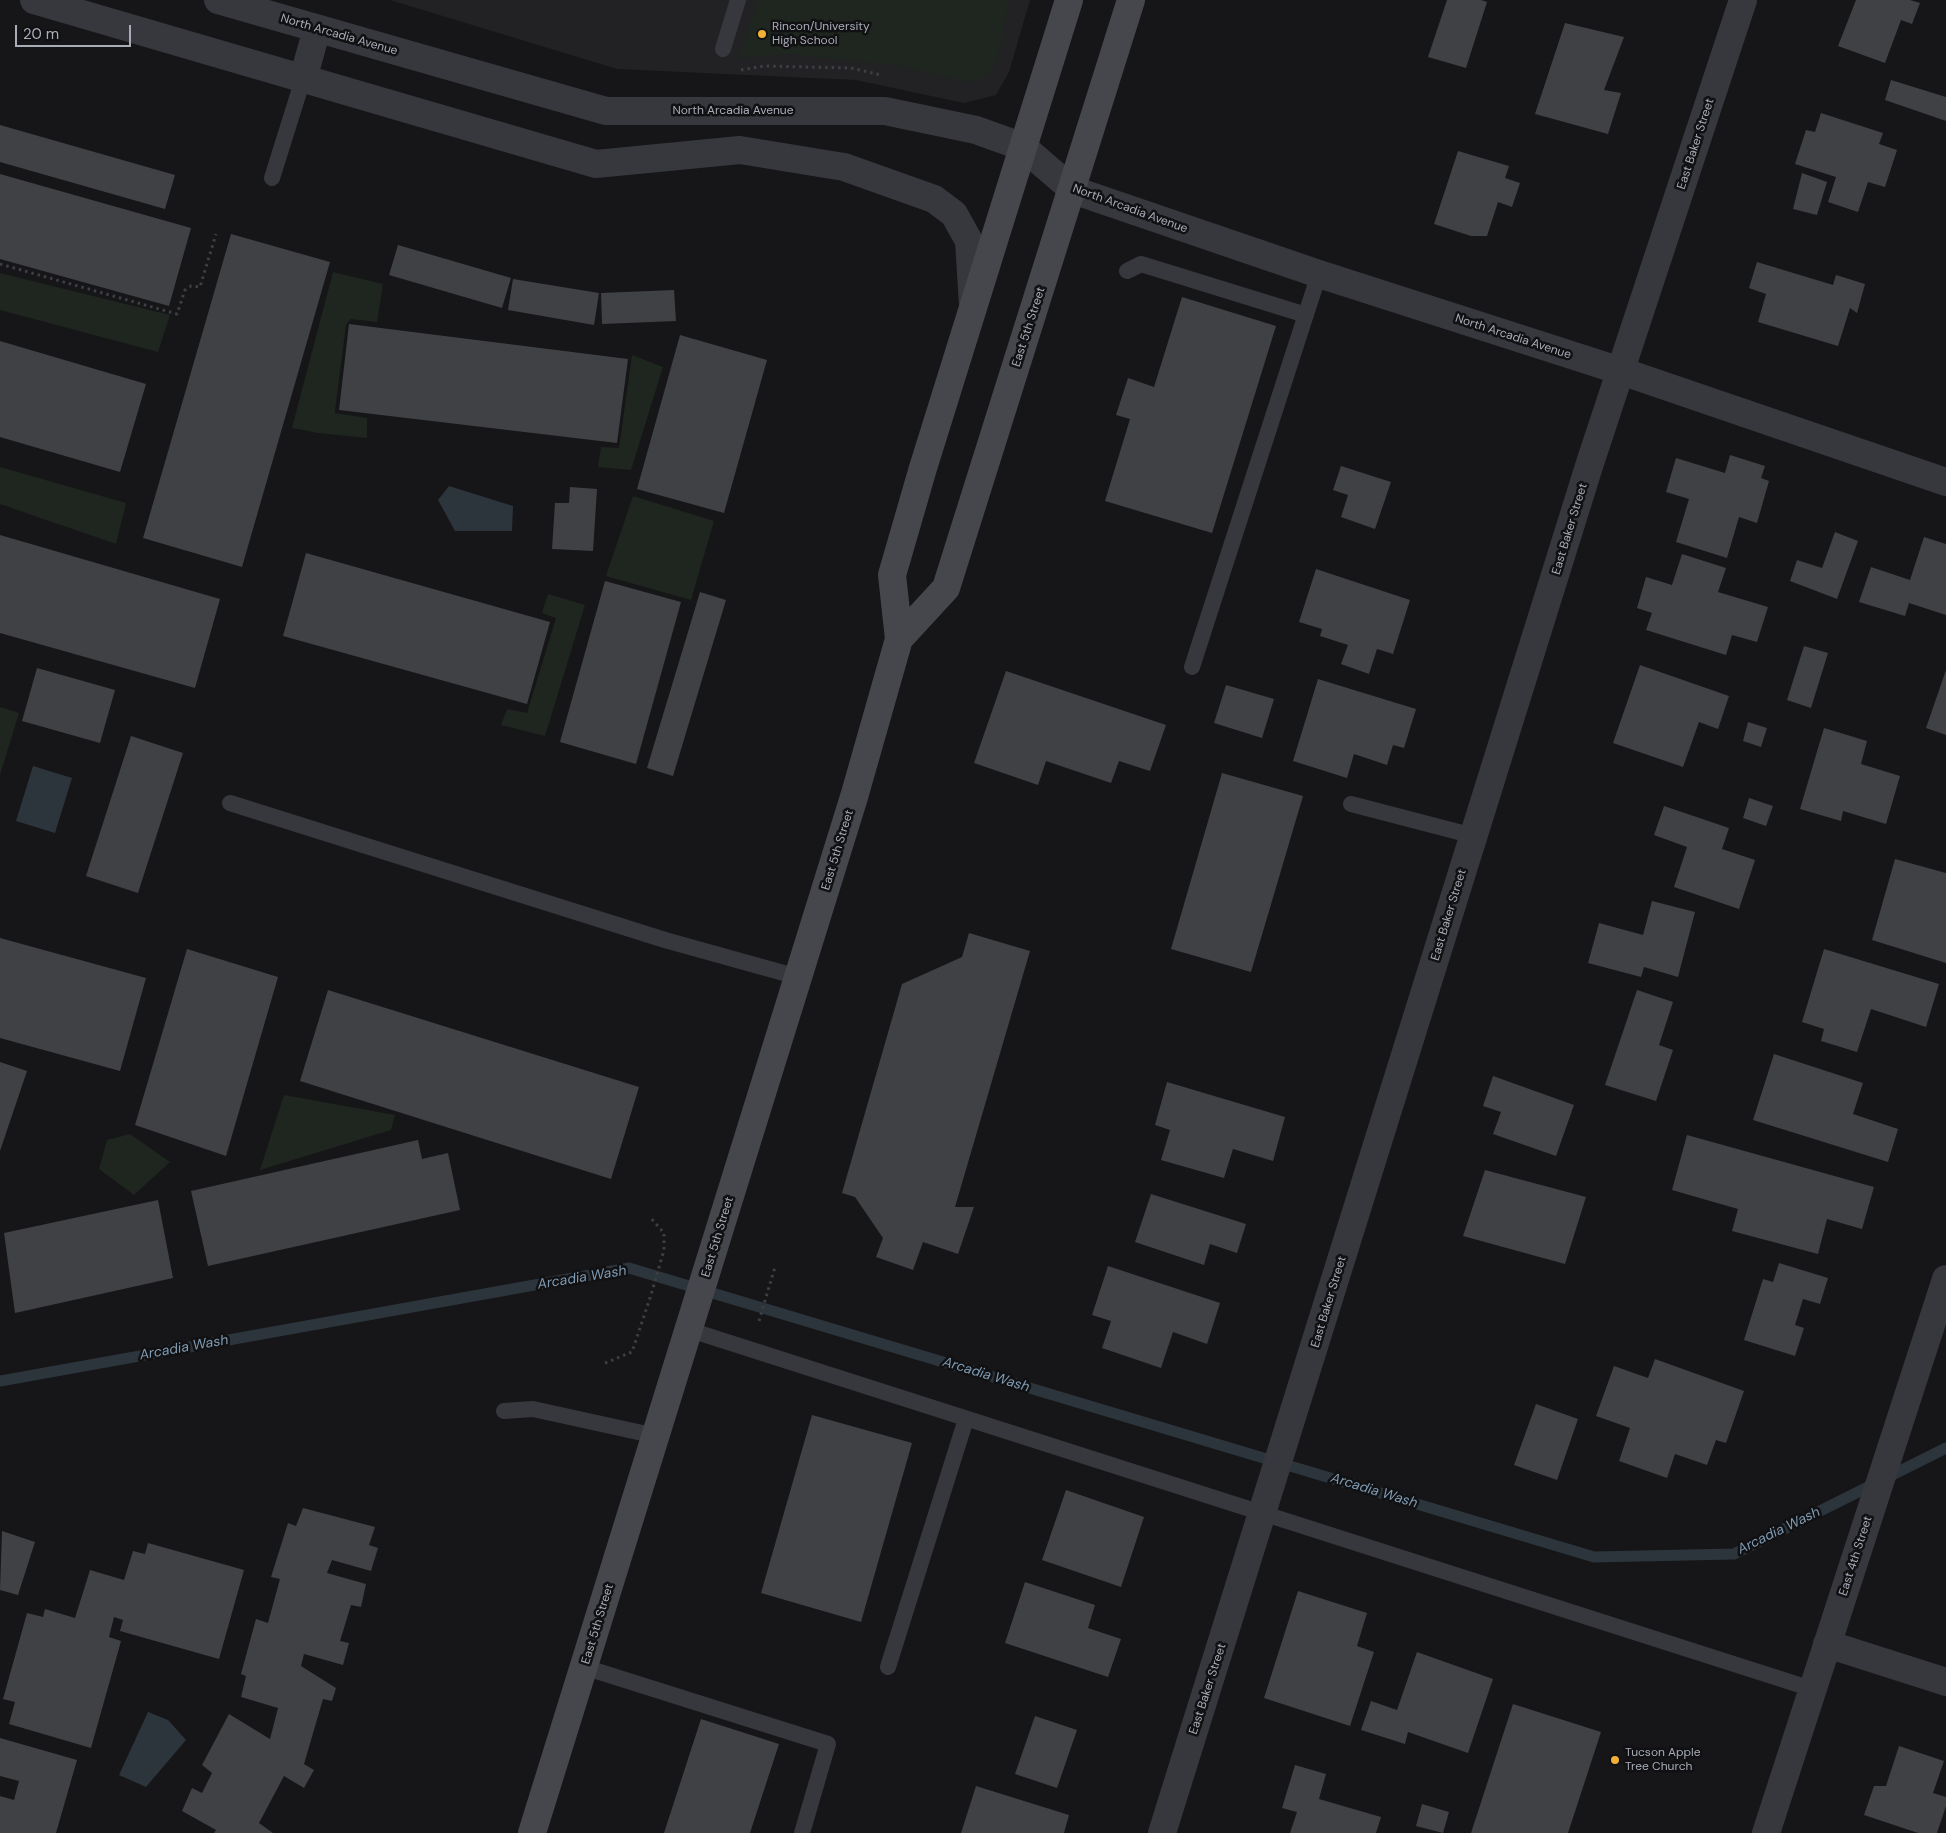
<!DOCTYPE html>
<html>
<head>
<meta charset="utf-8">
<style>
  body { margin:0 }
  #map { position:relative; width:1946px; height:1833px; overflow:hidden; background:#161618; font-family:"DM Sans",sans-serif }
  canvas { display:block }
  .scale { position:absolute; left:15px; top:25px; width:116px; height:22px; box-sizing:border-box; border:2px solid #a8adb8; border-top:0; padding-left:6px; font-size:15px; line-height:18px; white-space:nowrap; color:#a8adb8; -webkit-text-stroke:4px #111113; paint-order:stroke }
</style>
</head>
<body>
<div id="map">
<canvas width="1946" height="1833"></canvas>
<div class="scale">20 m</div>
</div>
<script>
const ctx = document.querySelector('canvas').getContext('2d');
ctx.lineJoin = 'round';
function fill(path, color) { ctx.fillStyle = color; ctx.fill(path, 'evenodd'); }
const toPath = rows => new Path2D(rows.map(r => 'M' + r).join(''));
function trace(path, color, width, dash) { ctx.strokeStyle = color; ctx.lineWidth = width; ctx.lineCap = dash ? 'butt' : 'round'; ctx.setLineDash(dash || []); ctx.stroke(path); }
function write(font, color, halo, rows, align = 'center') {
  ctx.font = font + ' "DM Sans",sans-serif'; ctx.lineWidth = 5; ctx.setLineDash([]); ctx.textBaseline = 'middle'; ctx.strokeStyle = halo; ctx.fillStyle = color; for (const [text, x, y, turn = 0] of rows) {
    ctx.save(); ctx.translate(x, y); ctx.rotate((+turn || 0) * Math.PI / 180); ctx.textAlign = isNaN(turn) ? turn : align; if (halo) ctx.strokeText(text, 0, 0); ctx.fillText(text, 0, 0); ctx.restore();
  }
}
fill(toPath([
  [390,0,1030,0,1009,72,996,95,964,103,856,80,617,69]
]), '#222225');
fill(toPath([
  [759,0,1009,0,997,62,988,76,973,83,893,65,787,54,739,58],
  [333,272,383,284,377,322,351,319,346,325,335,411,335,413,367,418,367,438,318,433,292,428],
  [0,273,170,315,158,352,0,310],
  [632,355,663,367,631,470,598,467,601,447,619,448],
  [0,467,126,503,116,544,0,504],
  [633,496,714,521,691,600,606,576],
  [548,594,585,605,545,736,501,725,507,709,527,713,556,618,542,613],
  [0,707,19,713,0,775],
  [284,1095,395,1115,391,1130,260,1170],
  [130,1134,170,1162,134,1195,99,1169,107,1140]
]), '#1e261f');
fill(toPath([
  [449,486,513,506,512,531,455,531,438,500],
  [33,766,72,778,55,833,16,821],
  [148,1712,168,1720,186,1740,146,1787,119,1775]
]), '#2c353c');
trace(toPath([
  [0,1381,629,1268,1594,1557,1734,1554,1946,1448]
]), '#2c353c', 11);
fill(toPath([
  [1447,0,1481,0,1487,2,1466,68,1428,57],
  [1856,0,1910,0,1920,3,1912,24,1901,20,1885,63,1838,46],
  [1565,23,1624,37,1604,90,1621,93,1608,134,1535,114],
  [1891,80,1946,97,1946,121,1885,100],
  [1821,113,1883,133,1879,144,1897,150,1885,187,1868,182,1858,212,1828,202,1836,177,1795,164,1806,130,1815,132],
  [0,125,175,175,165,209,0,162],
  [1458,151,1509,166,1505,178,1520,183,1512,207,1498,202,1487,236,1471,236,1434,224],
  [1802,173,1827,182,1817,215,1793,209],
  [0,174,191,228,169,306,0,259],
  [231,234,330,262,242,567,143,538],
  [398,245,511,278,502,308,389,275],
  [1757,262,1833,285,1836,275,1865,284,1857,313,1850,308,1838,346,1758,322,1766,294,1749,288],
  [513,279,599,293,594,325,508,310],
  [674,290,676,321,602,324,601,293],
  [1182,297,1276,326,1212,533,1105,501,1130,419,1116,415,1128,378,1154,387],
  [349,324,628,359,617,443,339,410],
  [680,335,767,360,724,513,637,489],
  [0,341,146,384,120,472,0,437],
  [1730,455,1765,466,1761,478,1769,481,1757,523,1739,517,1727,558,1676,542,1689,499,1666,492,1676,458,1725,473],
  [1341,466,1391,482,1375,529,1341,517,1348,495,1333,490],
  [570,487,597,489,593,551,552,549,555,503,569,503],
  [1835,532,1858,541,1837,599,1790,581,1797,560,1822,568],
  [0,535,220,599,195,688,0,633],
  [1924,537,1946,544,1946,615,1909,603,1905,616,1859,602,1871,567,1910,580],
  [306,553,550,622,527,704,283,636],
  [1682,554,1726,568,1718,592,1768,607,1757,642,1732,635,1726,655,1646,630,1652,613,1637,608,1646,577,1672,585],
  [1316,569,1410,600,1393,654,1377,649,1369,674,1341,664,1348,645,1320,636,1322,629,1299,622],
  [605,581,681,602,636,764,560,742],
  [700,592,726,600,673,776,647,768],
  [1804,646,1828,653,1811,708,1787,700],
  [1640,665,1729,696,1718,729,1699,722,1683,767,1613,743],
  [37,668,115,690,100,743,22,721],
  [1946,670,1946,735,1926,728],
  [1006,671,1166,725,1150,771,1119,761,1111,783,1046,761,1038,785,974,763],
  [1318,679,1416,709,1404,748,1393,745,1387,765,1354,754,1347,778,1293,761],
  [1226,685,1274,699,1262,738,1214,723],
  [1748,722,1767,728,1761,747,1743,741],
  [1824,728,1867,741,1861,764,1900,776,1886,824,1843,811,1841,821,1800,809],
  [131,736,183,753,138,893,86,876],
  [1222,773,1303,796,1251,972,1171,949],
  [1749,798,1773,806,1766,826,1743,818],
  [1664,806,1729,828,1722,849,1755,860,1739,909,1674,887,1687,847,1654,835],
  [1895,859,1946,873,1946,963,1872,940],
  [1652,901,1695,912,1678,977,1644,967,1641,977,1588,963,1599,923,1643,935],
  [969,933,1030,951,955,1207,974,1207,958,1254,923,1242,913,1270,876,1257,883,1238,855,1197,842,1193,902,984,962,957],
  [0,938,146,978,120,1071,0,1038],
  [187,949,278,977,226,1156,135,1125],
  [1824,949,1939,984,1926,1027,1871,1009,1857,1052,1821,1041,1824,1029,1802,1022],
  [328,990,639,1087,611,1179,300,1081],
  [1637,990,1673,1002,1659,1045,1673,1050,1656,1101,1605,1085],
  [1774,1054,1863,1083,1853,1114,1898,1129,1888,1162,1753,1120],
  [0,1062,27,1071,0,1151],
  [1493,1076,1574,1105,1556,1156,1493,1134,1501,1112,1483,1106],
  [1167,1082,1285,1117,1273,1161,1233,1149,1224,1178,1161,1160,1170,1130,1155,1125],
  [1687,1135,1874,1187,1862,1229,1827,1219,1818,1254,1732,1231,1738,1209,1672,1190],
  [418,1140,422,1159,448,1153,460,1210,208,1266,191,1191],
  [1485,1170,1586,1197,1565,1264,1463,1236],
  [1151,1194,1246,1224,1237,1253,1210,1244,1204,1265,1135,1242],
  [158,1200,173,1278,15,1313,4,1233],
  [1779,1263,1828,1278,1820,1304,1803,1299,1795,1325,1804,1328,1795,1356,1744,1340,1763,1279,1773,1282],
  [1108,1266,1220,1303,1207,1344,1173,1332,1161,1368,1102,1348,1111,1321,1092,1315],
  [1655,1359,1744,1391,1726,1443,1716,1440,1707,1465,1675,1454,1667,1478,1619,1461,1630,1428,1596,1416,1614,1366,1648,1378],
  [1536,1404,1578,1419,1557,1480,1514,1465],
  [812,1415,912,1443,861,1622,761,1593],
  [1066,1490,1144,1517,1121,1587,1042,1560],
  [303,1508,375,1527,369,1545,378,1548,371,1571,332,1560,327,1573,366,1584,361,1607,351,1605,340,1641,349,1643,343,1665,304,1654,301,1666,336,1688,332,1701,323,1699,304,1764,314,1770,304,1788,284,1776,259,1823,273,1833,214,1833,216,1830,182,1811,192,1788,202,1793,212,1773,202,1765,229,1714,270,1739,278,1708,241,1697,246,1676,241,1674,256,1619,268,1623,280,1579,271,1577,288,1523,296,1526],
  [2,1531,35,1542,18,1595,0,1590],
  [148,1543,244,1570,219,1659,120,1631,123,1620,114,1617,109,1637,121,1641,91,1748,9,1724,15,1702,3,1699,27,1613,43,1617,45,1609,75,1618,90,1570,124,1580,133,1551,145,1554],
  [1025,1582,1095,1605,1088,1628,1121,1639,1108,1677,1005,1643],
  [1298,1591,1367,1613,1357,1646,1374,1652,1350,1726,1264,1698],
  [1417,1652,1493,1679,1468,1753,1408,1732,1405,1744,1361,1730,1371,1701,1397,1710],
  [1513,1704,1601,1732,1568,1833,1471,1833],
  [1035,1716,1077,1730,1057,1788,1015,1774],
  [701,1719,779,1744,750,1833,664,1833],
  [0,1738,77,1760,56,1833,0,1833,0,1796,14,1800,19,1781,0,1776],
  [1899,1746,1944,1761,1933,1793,1946,1797,1946,1806,1937,1833,1918,1833,1864,1815,1874,1786,1886,1786],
  [1295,1765,1326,1774,1319,1799,1381,1817,1376,1833,1290,1833,1297,1812,1282,1808],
  [976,1786,1069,1815,1064,1833,961,1833],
  [1422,1804,1449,1812,1443,1833,1416,1826]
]), '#404145');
trace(toPath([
  [741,70,764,66,851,68,881,75],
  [0,264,177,314,185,290,191,286,200,287,216,234],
  [759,1321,775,1267],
  [605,1363,632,1352,651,1295,664,1250,664,1233,650,1217]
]), '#3d3f44', 3, [2.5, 4]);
trace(toPath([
  [723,49,738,0],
  [272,178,303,79],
  [1127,271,1141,264,1306,315],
  [1192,667,1319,274],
  [230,803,665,940,798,977],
  [1351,804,1474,836],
  [690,1330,1812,1689],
  [504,1411,533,1409,656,1436],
  [584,1667,828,1744,802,1833],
  [888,1667,966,1419]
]), '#37383d', 16);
trace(toPath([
  [34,0,596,164,740,150,844,167,934,199,954,214,969,241,973,305],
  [218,0,606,111,885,111,976,130,1023,147,1073,190,1319,274,1621,371,1946,482],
  [303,79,317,29],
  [1827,1644,1946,1682],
  [1162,1833,1590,463,1743,0],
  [1766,1833,1946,1279]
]), '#37383d', 28);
trace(toPath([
  [899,639,946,588,1131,0],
  [532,1833,854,797,899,639,892,575,923,468,1069,0]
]), '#45474d', 28);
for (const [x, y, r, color] of [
  [762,34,5,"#f2b134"],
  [1615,1760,5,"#f2b134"]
]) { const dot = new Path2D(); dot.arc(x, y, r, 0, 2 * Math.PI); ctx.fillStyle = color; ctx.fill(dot); trace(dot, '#111113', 2); }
write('12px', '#a8adb8', '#111113', [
  ["Rincon/University",772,27],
  ["High School",772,41],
  ["Tucson Apple",1625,1753],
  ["Tree Church",1625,1767]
], 'left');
write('12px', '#a8adb8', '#111113', [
  ["North Arcadia Avenue",339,35,16],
  ["North Arcadia Avenue",733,111],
  ["East Baker Street",1696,144,-72],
  ["North Arcadia Avenue",1130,209,20],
  ["East 5th Street",1029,327,-72],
  ["North Arcadia Avenue",1513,337,18],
  ["East Baker Street",1570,529,-73],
  ["East 5th Street",838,850,-73],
  ["East Baker Street",1449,915,-73],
  ["East 5th Street",718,1237,-73],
  ["East Baker Street",1329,1302,-73],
  ["East 4th Street",1856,1556,-72],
  ["East 5th Street",598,1624,-73],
  ["East Baker Street",1208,1689,-72]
]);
write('italic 14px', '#7f9bb3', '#111113', [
  ["Arcadia Wash",582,1278,-9],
  ["Arcadia Wash",184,1348,-10],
  ["Arcadia Wash",986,1375,17],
  ["Arcadia Wash",1374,1491,17],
  ["Arcadia Wash",1779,1531,-26]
]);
</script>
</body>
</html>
